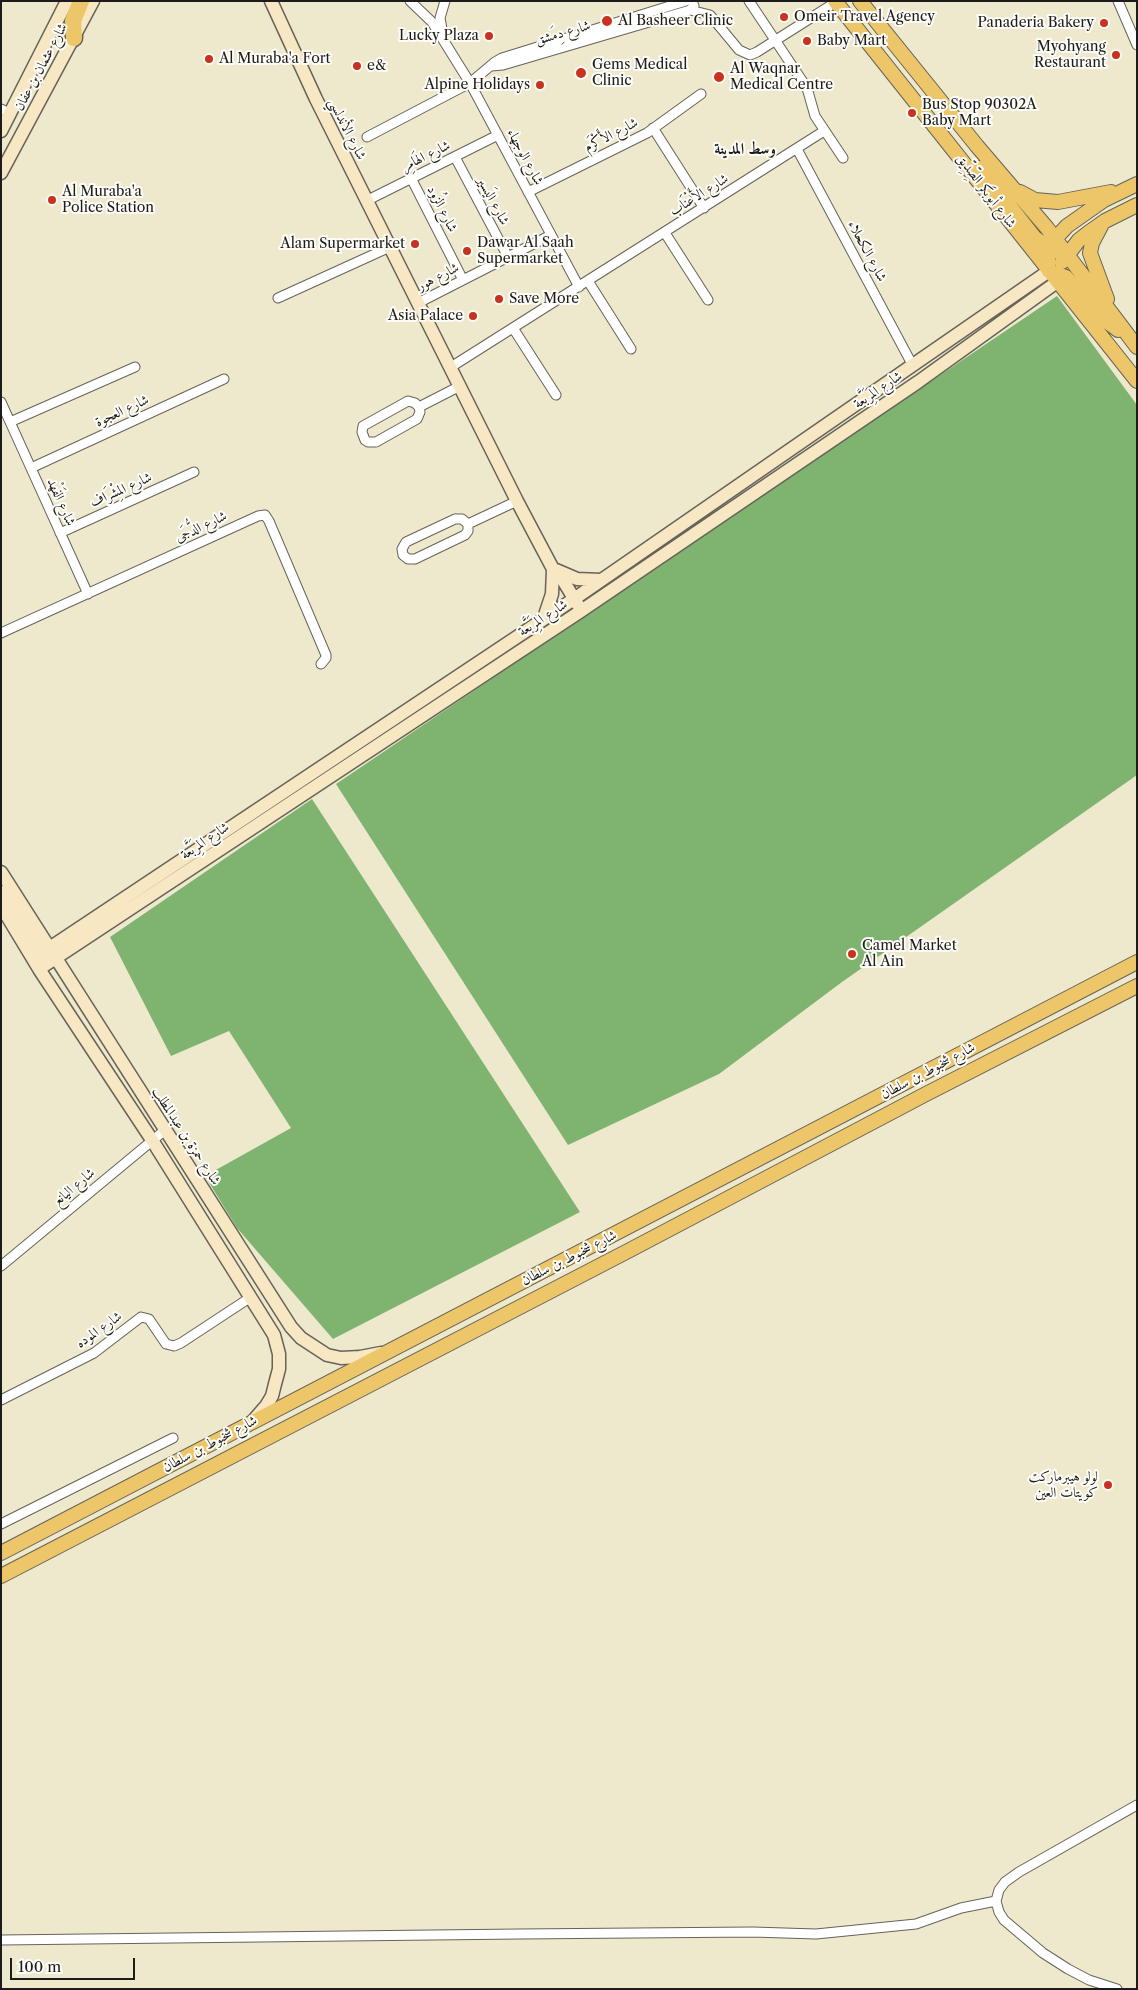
<!DOCTYPE html>
<html>
<head>
<meta charset="utf-8">
<style>
  body { margin:0 }
  #map { position:relative; width:1138px; height:1990px; overflow:hidden; background:#eee8cc; font-family:"Libre Caslon Text",serif }
  canvas { display:block }
  .frame { position:absolute; inset:0; border:2px solid #1c1c1c; pointer-events:none }
  .scale { position:absolute; left:10px; top:1958px; width:125px; height:22px; box-sizing:border-box; border:2px solid #1c1c1c; border-top:0; padding-left:6px; font-size:15px; line-height:18px; white-space:nowrap; color:#1c1c1c; -webkit-text-stroke:4px #fdfcf7; paint-order:stroke }
</style>
</head>
<body>
<div id="map">
<canvas width="1138" height="1990"></canvas>
<div class="frame"></div>
<div class="scale">100 m</div>
</div>
<script>
const ctx = document.querySelector('canvas').getContext('2d');
ctx.lineJoin = 'round';
function fill(path, color) { ctx.fillStyle = color; ctx.fill(path, 'evenodd'); }
const toPath = rows => new Path2D(rows.map(r => 'M' + r).join(''));
function trace(path, color, width, dash) { ctx.strokeStyle = color; ctx.lineWidth = width; ctx.lineCap = dash ? 'butt' : 'round'; ctx.setLineDash(dash || []); ctx.stroke(path); }
function write(font, color, halo, rows, align = 'center') {
  ctx.font = font + ' "Libre Caslon Text",Amiri,serif'; ctx.lineWidth = 4; ctx.setLineDash([]); ctx.textBaseline = 'middle'; ctx.strokeStyle = halo; ctx.fillStyle = color; for (const [text, x, y, turn = 0] of rows) {
    ctx.save(); ctx.translate(x, y); ctx.rotate((+turn || 0) * Math.PI / 180); ctx.textAlign = isNaN(turn) ? turn : align; if (halo) ctx.strokeText(text, 0, 0); ctx.fillText(text, 0, 0); ctx.restore();
  }
}
fill(toPath([
  [1057,296,1137,405,1137,775,842,982,719,1074,568,1145,336,784],
  [312,799,580,1212,333,1339,237,1228,205,1176,291,1128,229,1031,171,1056,110,937]
]), '#7fb470');
const street = toPath([
  [410,1,432,22,470,83,579,287],
  [749,1,807,88,815,116,843,158],
  [1118,1,1137,45],
  [690,10,710,15,739,50,750,55,757,52,836,2],
  [443,34,440,18,445,1],
  [491,66,503,65,690,10,694,6,692,1],
  [1,109,11,114],
  [653,128,704,208],
  [367,137,470,83,495,62,502,58,686,1],
  [797,149,913,366],
  [455,157,508,257],
  [411,178,463,280],
  [528,192,647,133,701,94],
  [366,201,498,135],
  [665,233,708,300],
  [588,281,631,349],
  [278,298,390,247],
  [418,303,551,235],
  [513,328,556,395],
  [451,367,824,131],
  [408,401,415,403,419,407,420,412,417,419,376,442,368,442,365,440,362,432,363,426,408,401],
  [1,402,88,594],
  [419,407,460,386],
  [10,422,135,367],
  [31,468,224,379],
  [455,519,462,519,468,524,468,531,465,535,415,559,408,559,403,555,402,549,406,542,455,519],
  [468,524,517,501],
  [60,533,194,472],
  [1,633,258,516,265,515,269,521,326,655,326,658,321,664],
  [1,1266,165,1130],
  [1,1400,94,1353,141,1317,149,1319,166,1344,174,1346,181,1343,251,1297],
  [1,1524,173,1438],
  [1,1940,519,1934,753,1932,816,1934,916,1924,961,1908,996,1901],
  [1117,1989,1089,1980,1068,1969,1043,1953,1004,1920,999,1912,996,1901,999,1890,1005,1882,1019,1872,1137,1805]
]);
const secondary = toPath([
  [271,1,316,99,517,501,553,569,561,577,578,605],
  [1,131,67,1],
  [1,173,93,1],
  [556,570,577,579,601,580],
  [544,618,552,594,553,569],
  [1,872,291,1327,301,1338,327,1355,341,1358,360,1357,381,1353],
  [1,892,40,949,48,956],
  [1,906,39,969,152,1140,274,1335,279,1354,279,1369,275,1384,272,1396,266,1406,253,1421],
  [33,959,574,599,1049,271],
  [39,969,581,611,918,382,1057,282]
]);
const primary = toPath([
  [835,1,1137,381],
  [860,1,977,146,1047,228,1137,347],
  [980,168,1035,238,1050,249,1058,252],
  [1020,192,1035,200,1058,202,1111,192],
  [1101,226,1092,243,1090,253,1107,299],
  [1062,262,1079,240,1088,233,1105,221,1137,205],
  [1118,330,1102,318,1066,277,1049,271,1048,259,1050,249,1055,239,1067,226,1104,200,1137,184],
  [1,1553,1137,962],
  [1,1576,628,1251,926,1094,1137,986]
]);
const highway = toPath([
  [74,38,73,21,81,1]
]);
trace(street, '#66635a', 11);
trace(secondary, '#66635a', 15);
trace(primary, '#66635a', 16);
trace(highway, '#66635a', 19);
trace(street, '#fff', 9);
trace(secondary, '#f7e8c3', 12);
trace(primary, '#ecc669', 14);
trace(highway, '#ecc669', 16);
for (const [x, y, r, color] of [
  [784,17,5,"#c8321e"],
  [607,21,6,"#c8321e"],
  [1104,23,5,"#c8321e"],
  [489,36,5,"#c8321e"],
  [807,41,5,"#c8321e"],
  [1116,55,5,"#c8321e"],
  [209,59,5,"#c8321e"],
  [357,66,5,"#c8321e"],
  [581,73,6,"#c8321e"],
  [719,77,6,"#c8321e"],
  [540,85,5,"#c8321e"],
  [912,113,5,"#c8321e"],
  [52,200,5,"#c8321e"],
  [415,244,5,"#c8321e"],
  [467,251,5,"#c8321e"],
  [499,299,5,"#c8321e"],
  [473,316,5,"#c8321e"],
  [852,954,5,"#c8321e"],
  [1108,1485,5,"#c8321e"]
]) { const dot = new Path2D(); dot.arc(x, y, r, 0, 2 * Math.PI); ctx.fillStyle = color; ctx.fill(dot); trace(dot, '#fdfcf7', 2); }
write('14px', '#1c1c1c', '#fdfcf7', [
  ["Omeir Travel Agency",794,17],
  ["Al Basheer Clinic",618,21],
  ["Panaderia Bakery",1094,23,"right"],
  ["Lucky Plaza",479,36,"right"],
  ["Baby Mart",817,41],
  ["Myohyang",1106,47,"right"],
  ["Restaurant",1106,63,"right"],
  ["Al Muraba'a Fort",219,59],
  ["Gems Medical",592,65],
  ["Clinic",592,81],
  ["e&",367,66],
  ["Al Waqnar",730,69],
  ["Medical Centre",730,85],
  ["Alpine Holidays",530,85,"right"],
  ["Bus Stop 90302A",922,105],
  ["Baby Mart",922,121],
  ["Al Muraba'a",62,192],
  ["Police Station",62,208],
  ["Dawar Al Saah",477,243],
  ["Supermarket",477,259],
  ["Alam Supermarket",405,244,"right"],
  ["Save More",509,299],
  ["Asia Palace",463,316,"right"],
  ["Camel Market",862,946],
  ["Al Ain",862,962],
  ["لولو هيبرماركت",1098,1477,"right"],
  ["كويتات العين",1098,1493,"right"]
], 'left');
write('14px', '#1c1c1c', '#fdfcf7', [
  ["شارع دِمَشق",563,33,-16],
  ["شارع عثمان بن عفان",41,67,-62],
  ["شارع الأندلسي",347,129,63],
  ["شارع الأَكْرَم",611,135,-27],
  ["شارع الهَامِر",426,156,-26],
  ["شارع الوجهاء",525,157,62],
  ["شارع أبوبَكر الصِّدِّيق",986,191,53],
  ["شارع الأَعْنَاب",699,195,-32],
  ["شارع اليَسير",493,201,62],
  ["شارع الزُود",442,209,63],
  ["شارع الكحلاء",867,251,62],
  ["شارع هور",438,277,-27],
  ["شارع المِرَبَّعة",878,390,-34],
  ["شارع العجوة",122,411,-25],
  ["شارع المِشْرَاف",121,490,-24],
  ["شارع الفَهْد",61,502,66],
  ["شارع الدُّجَى",201,527,-25],
  ["شارع المِرَبَّعة",543,618,-33],
  ["شارع المِرَبَّعة",205,841,-34],
  ["شارع شخبوط بن سلطان",928,1071,-28],
  ["شارع حمزة بن عبدالمطلب",186,1136,57],
  ["شارع اليانع",74,1187,-40],
  ["شارع شخبوط بن سلطان",569,1258,-27],
  ["شارع الموده",99,1330,-35],
  ["شارع شخبوط بن سلطان",210,1444,-28]
]);
write('bold 16px', '#1c1c1c', '#fdfcf7', [
  ["وسط المدينة",745,149]
]);
</script>
</body>
</html>
